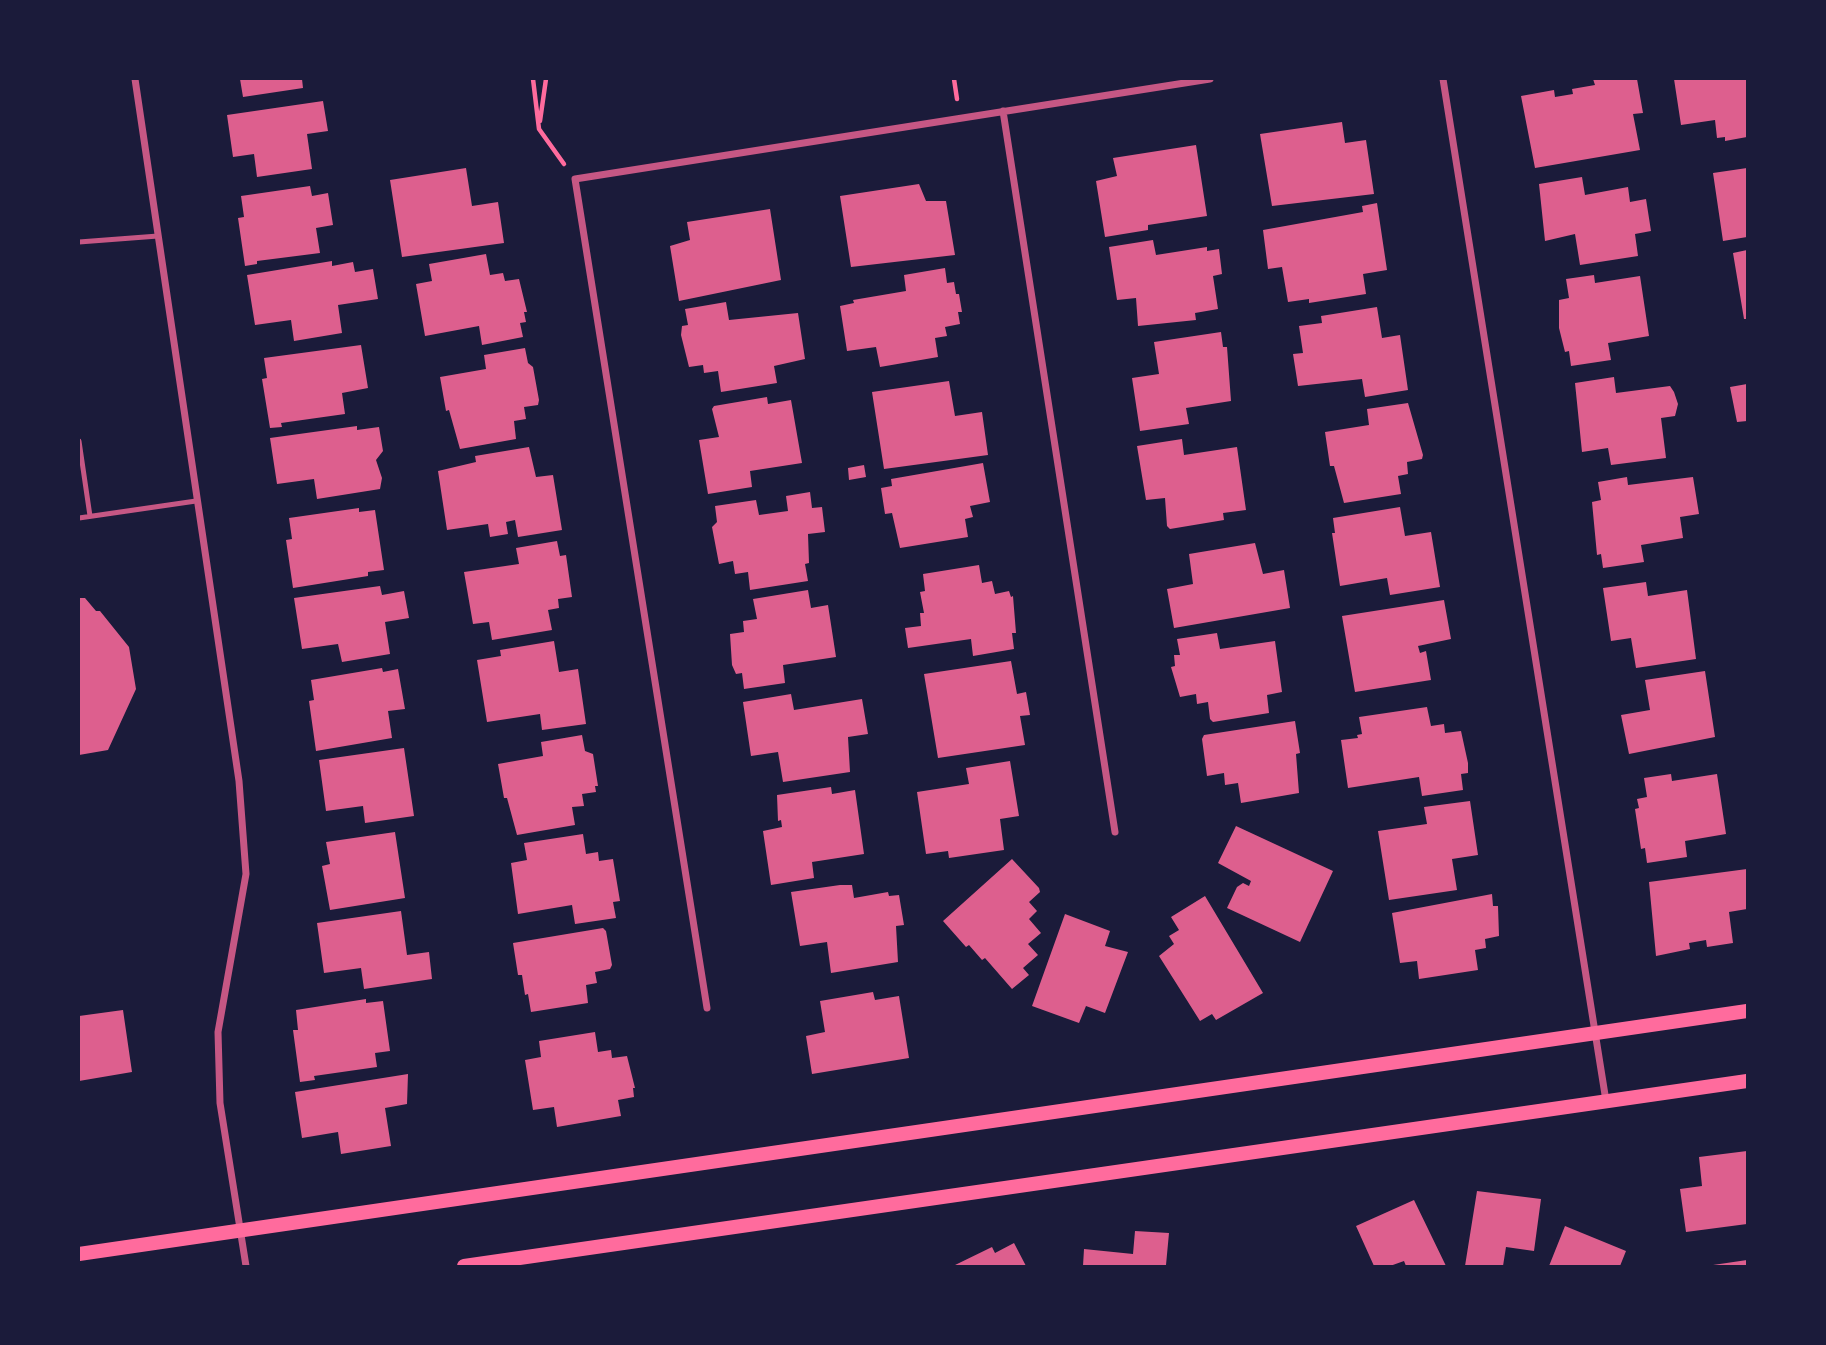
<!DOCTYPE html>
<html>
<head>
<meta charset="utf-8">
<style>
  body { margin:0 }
  #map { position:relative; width:1826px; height:1345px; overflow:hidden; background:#1b1b3a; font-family:"Fira Sans Condensed",sans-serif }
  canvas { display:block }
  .frame { position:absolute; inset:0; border:80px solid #1b1b3a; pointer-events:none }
</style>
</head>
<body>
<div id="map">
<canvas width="1826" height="1345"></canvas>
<div class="frame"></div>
</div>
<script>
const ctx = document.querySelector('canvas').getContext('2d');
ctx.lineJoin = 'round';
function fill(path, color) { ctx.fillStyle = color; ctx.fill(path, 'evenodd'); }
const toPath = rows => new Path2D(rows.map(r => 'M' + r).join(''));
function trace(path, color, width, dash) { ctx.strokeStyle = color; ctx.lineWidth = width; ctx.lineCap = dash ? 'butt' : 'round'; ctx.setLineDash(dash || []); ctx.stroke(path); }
fill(toPath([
  [240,79,302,79,303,88,243,97],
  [1593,79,1637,79,1643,113,1633,114,1640,150,1535,168,1521,96,1554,90,1555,97,1573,94,1572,89,1595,85],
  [1674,79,1747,79,1747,137,1725,141,1725,137,1717,138,1715,120,1681,125],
  [323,101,328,131,307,134,312,169,257,177,254,154,233,157,227,115],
  [1342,122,1345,143,1366,140,1374,194,1272,206,1260,134],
  [1196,145,1207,216,1148,225,1148,230,1105,237,1096,181,1117,176,1113,158],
  [466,168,472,206,498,202,504,243,402,257,390,180],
  [1747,168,1747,237,1723,241,1713,173],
  [1582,177,1585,195,1628,187,1630,202,1646,199,1651,231,1635,234,1638,256,1580,265,1575,234,1545,241,1539,184],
  [919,184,926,201,946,201,955,255,851,267,840,196],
  [310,186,312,196,328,193,333,225,316,228,320,253,257,261,257,264,245,266,238,218,244,217,241,196],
  [1377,203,1387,270,1363,274,1366,294,1309,303,1309,299,1288,302,1282,267,1268,269,1263,230,1363,212,1362,206],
  [770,209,781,280,679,301,670,246,690,240,687,222],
  [1153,240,1156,255,1207,247,1207,251,1219,249,1222,274,1213,276,1218,309,1195,313,1196,320,1138,326,1136,298,1117,300,1109,247],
  [1747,250,1747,319,1744,319,1733,253],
  [486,254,490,275,503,273,505,281,519,279,527,312,524,312,526,322,520,323,523,337,482,345,479,326,425,336,416,284,432,281,429,264],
  [332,261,332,266,353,262,355,272,373,269,378,299,338,305,342,333,294,341,291,320,255,325,247,275],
  [945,268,947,283,954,282,956,294,959,294,962,312,958,312,960,324,945,327,947,336,935,338,938,357,880,367,876,347,847,351,840,306,854,303,853,300,906,291,904,275],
  [1594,275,1595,283,1640,276,1649,336,1608,343,1611,360,1571,366,1569,351,1565,352,1559,328,1559,300,1569,298,1566,279],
  [726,302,729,320,798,313,805,359,774,366,777,383,721,392,718,371,704,373,703,365,689,367,681,335,682,326,688,325,685,309],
  [1377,307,1382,338,1400,335,1408,390,1365,397,1362,379,1298,386,1293,354,1303,353,1299,326,1322,323,1321,316],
  [1221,332,1223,347,1227,347,1231,401,1186,408,1189,424,1140,431,1132,378,1159,374,1154,342],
  [361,345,368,388,342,393,345,414,281,423,282,427,270,428,262,379,267,378,264,358],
  [525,348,528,363,533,367,539,400,538,405,524,407,526,419,514,421,516,439,460,449,449,410,446,411,440,377,486,369,484,355],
  [1614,377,1616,393,1670,386,1674,392,1678,404,1675,416,1661,418,1666,458,1611,465,1608,448,1582,452,1575,383],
  [949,381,955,416,982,412,988,455,884,469,872,392],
  [1747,384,1747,421,1737,422,1730,387],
  [767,397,768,404,791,400,802,463,750,471,752,487,708,494,699,440,719,437,712,409,714,406],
  [1408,403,1423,455,1422,459,1407,462,1408,474,1398,476,1401,494,1344,503,1334,466,1330,466,1325,432,1369,425,1367,409],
  [357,426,357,430,379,427,383,451,376,460,382,478,380,489,317,499,314,479,277,484,270,438],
  [1182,439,1184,455,1237,447,1246,510,1223,513,1224,520,1170,529,1167,526,1165,498,1146,500,1137,446],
  [529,447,536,477,553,475,562,530,518,537,515,520,506,522,508,534,490,537,488,524,447,530,438,471,476,462,475,456],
  [983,463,990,502,970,506,973,517,965,519,968,537,900,548,892,513,885,514,881,488,892,486,891,479],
  [864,465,866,477,849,480,848,468],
  [1627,477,1628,485,1693,477,1699,514,1680,517,1683,538,1641,545,1644,562,1603,568,1601,554,1597,555,1592,502,1601,500,1598,482],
  [810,492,812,508,822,507,825,532,808,534,809,563,805,564,808,581,750,590,748,572,735,574,733,561,719,564,712,527,717,522,715,506,756,500,759,515,788,511,786,496],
  [1400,507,1405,536,1431,532,1440,587,1390,595,1387,578,1340,586,1332,533,1335,533,1333,518],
  [359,508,359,512,375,510,384,570,368,572,368,576,293,588,286,540,292,539,289,518],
  [557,541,560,556,566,555,572,597,558,599,559,608,548,610,552,630,492,640,489,622,473,624,464,572,519,564,516,548],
  [1255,543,1263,574,1284,570,1290,608,1174,628,1167,589,1193,584,1189,554],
  [979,565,982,583,992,581,995,594,1009,591,1011,597,1013,596,1016,633,1012,633,1014,649,973,656,971,639,908,648,905,628,921,626,920,613,924,613,920,592,925,591,923,574],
  [1646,582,1648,596,1687,590,1696,659,1636,668,1631,638,1611,641,1603,588],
  [380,586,382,595,404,591,409,618,385,622,390,654,342,662,338,644,302,649,294,598],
  [808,590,811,608,828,605,836,657,783,665,785,683,744,689,742,673,736,674,732,665,730,634,744,632,743,621,757,619,753,599],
  [79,598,85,598,96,611,100,611,129,647,136,689,108,750,79,755],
  [1444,600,1451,639,1418,646,1420,653,1426,651,1431,680,1355,692,1342,616],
  [1217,633,1220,649,1275,641,1282,692,1267,695,1269,713,1213,722,1210,719,1208,702,1197,704,1196,694,1180,697,1171,667,1175,666,1174,655,1180,655,1177,639],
  [554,641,559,672,578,669,586,724,542,730,540,714,487,722,477,660,501,656,500,650],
  [1011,661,1017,694,1026,692,1030,715,1020,716,1025,745,938,758,924,674],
  [382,668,383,672,398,669,405,709,388,711,392,738,316,751,309,701,314,700,311,680],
  [1705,671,1715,737,1629,754,1621,715,1650,710,1645,680],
  [791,694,794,710,862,699,868,734,848,737,850,772,783,782,778,752,751,756,743,702],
  [1427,707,1431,726,1444,724,1445,733,1461,731,1468,763,1468,773,1461,774,1463,790,1422,796,1419,777,1348,788,1341,740,1358,738,1357,735,1362,734,1359,717],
  [1295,721,1300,753,1296,754,1299,793,1241,803,1238,783,1225,785,1224,773,1207,776,1202,739,1204,735],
  [582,735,585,751,593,754,598,786,595,786,596,792,582,794,584,806,572,807,575,825,517,835,507,798,504,798,498,764,543,756,541,742],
  [404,748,414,816,365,823,363,806,326,811,319,760],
  [1010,761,1019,816,1000,819,1004,850,949,858,948,851,926,854,917,792,969,784,966,768],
  [1671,774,1672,781,1717,774,1726,834,1685,841,1687,857,1647,863,1645,848,1641,849,1635,809,1639,808,1637,799,1647,797,1644,778],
  [831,787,832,794,855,790,864,854,812,862,814,878,771,885,763,831,782,827,781,820,778,821,777,795],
  [1470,801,1478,855,1452,859,1457,890,1389,900,1378,831,1427,824,1424,807],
  [1236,826,1333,871,1300,942,1227,908,1237,887,1243,883,1249,886,1251,881,1218,863],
  [395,832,405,898,330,910,322,866,330,864,326,842],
  [583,834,586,854,598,852,599,861,613,859,620,901,613,902,616,918,575,924,572,905,518,914,511,863,527,860,524,843],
  [1012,859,1039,888,1040,892,1029,902,1037,911,1029,919,1041,933,1028,944,1038,955,1023,968,1029,975,1012,989,985,958,982,960,969,945,966,947,943,921],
  [1747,869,1747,909,1729,912,1733,943,1707,947,1706,940,1689,943,1690,949,1656,956,1649,882],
  [840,885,852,885,854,898,888,892,889,896,899,895,904,925,896,926,898,962,831,973,827,942,800,946,791,892],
  [1492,894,1493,906,1498,906,1499,936,1485,939,1486,948,1475,950,1478,970,1419,979,1417,961,1400,963,1392,913],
  [1205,896,1263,993,1216,1020,1212,1014,1200,1021,1159,956,1174,944,1169,936,1179,930,1171,917],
  [401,911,407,955,429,952,432,979,364,989,361,968,324,973,317,923],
  [1065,914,1110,931,1105,946,1128,952,1105,1013,1086,1006,1079,1023,1032,1006],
  [603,928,606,931,612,965,610,969,595,972,597,983,586,985,588,1003,531,1012,528,994,525,995,522,975,518,975,513,943],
  [873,992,875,1000,899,996,909,1058,812,1074,806,1036,825,1032,820,1001],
  [366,999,366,1003,383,1001,390,1051,375,1053,377,1067,314,1076,315,1080,300,1082,293,1030,298,1030,296,1010],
  [123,1010,132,1072,79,1081,79,1016],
  [595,1032,598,1052,611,1050,612,1058,627,1056,635,1088,633,1088,634,1097,618,1100,621,1116,557,1127,554,1107,533,1110,525,1060,541,1057,539,1041],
  [408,1074,407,1104,385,1108,391,1146,341,1154,338,1132,302,1138,295,1092],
  [1747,1151,1747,1224,1686,1232,1680,1189,1702,1186,1699,1157],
  [1477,1191,1541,1199,1534,1251,1506,1247,1503,1266,1465,1266],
  [1414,1200,1446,1266,1406,1266,1404,1261,1390,1266,1374,1266,1356,1226],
  [1565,1226,1626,1251,1620,1266,1549,1266],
  [1135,1231,1169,1233,1166,1265,1083,1266,1084,1249,1133,1254],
  [1014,1243,1026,1266,953,1266,992,1247,995,1253],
  [1747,1260,1747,1266,1713,1266,1713,1265]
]), '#dd5f8e');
trace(toPath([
  [533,79,539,129,564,164],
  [954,79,957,99],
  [540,121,546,79]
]), '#ff6b9d', 4.5);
trace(toPath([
  [79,242,158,236],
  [79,441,90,516],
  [79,518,196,501]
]), '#c65784', 5);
trace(toPath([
  [135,79,239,781,246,874,218,1032,220,1103,246,1266],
  [1443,79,1606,1101],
  [1003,111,1115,832],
  [707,1008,575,179,1210,79]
]), '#c65784', 7);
trace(toPath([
  [79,1254,1747,1011],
  [464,1266,1747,1081]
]), '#ff6b9d', 14);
</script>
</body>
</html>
